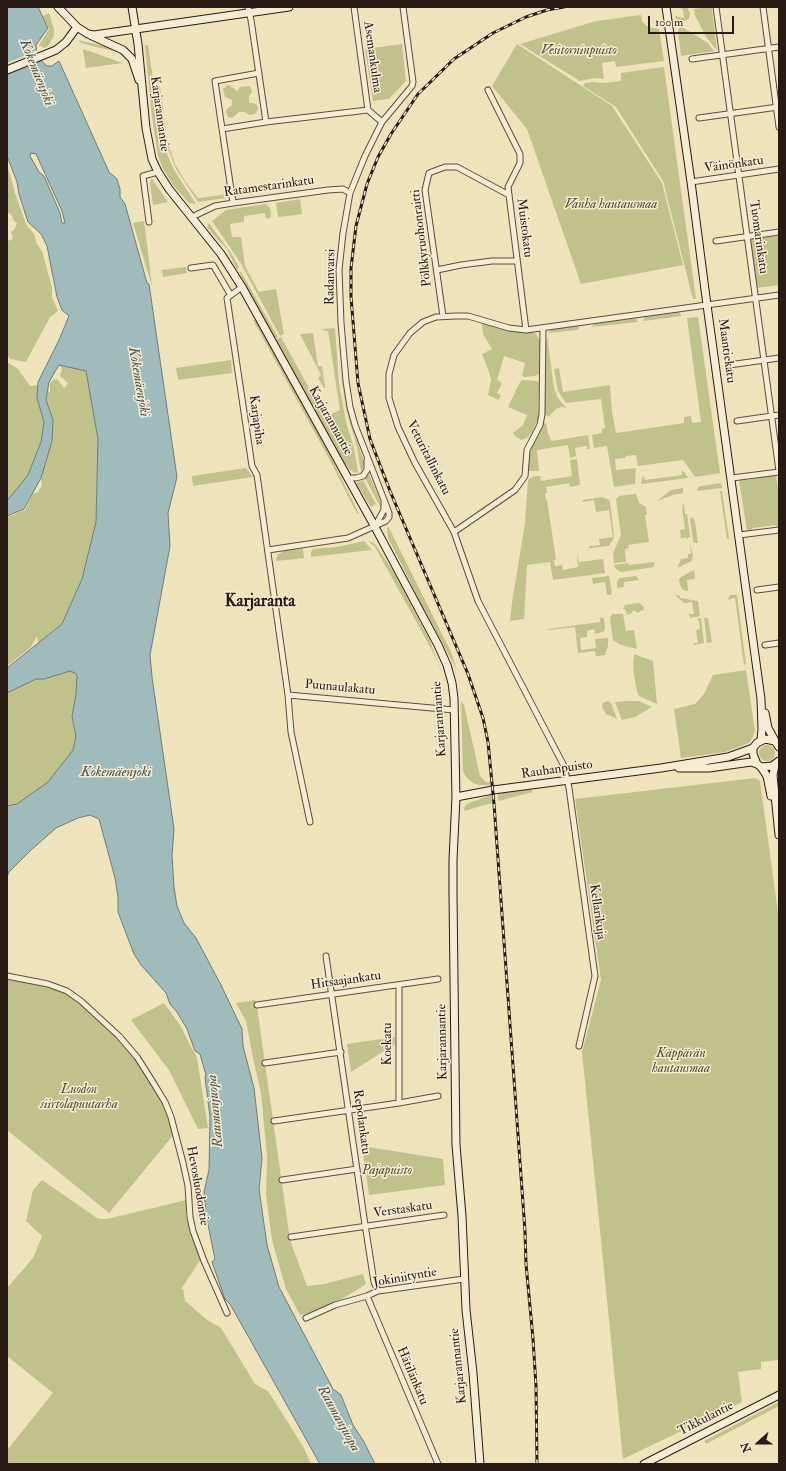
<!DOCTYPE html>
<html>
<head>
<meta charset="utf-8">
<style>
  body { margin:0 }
  #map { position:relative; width:786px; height:1471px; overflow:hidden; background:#efe3bc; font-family:"IM FELL Double Pica",serif }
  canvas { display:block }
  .frame { position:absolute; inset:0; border:8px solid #281b15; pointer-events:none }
  .north { position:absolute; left:738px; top:1423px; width:40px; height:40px; -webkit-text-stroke:3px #f5edd3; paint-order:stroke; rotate:249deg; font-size:11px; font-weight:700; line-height:16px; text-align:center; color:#281b15 }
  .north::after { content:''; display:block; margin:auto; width:14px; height:18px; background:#281b15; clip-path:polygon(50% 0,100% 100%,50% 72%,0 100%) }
  .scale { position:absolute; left:648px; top:16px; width:86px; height:18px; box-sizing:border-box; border:2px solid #281b15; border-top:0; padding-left:5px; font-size:12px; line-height:14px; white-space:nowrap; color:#281b15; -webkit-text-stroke:3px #f5edd3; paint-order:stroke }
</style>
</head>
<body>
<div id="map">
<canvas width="786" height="1471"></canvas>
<div class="frame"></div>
<div class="north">N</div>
<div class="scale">100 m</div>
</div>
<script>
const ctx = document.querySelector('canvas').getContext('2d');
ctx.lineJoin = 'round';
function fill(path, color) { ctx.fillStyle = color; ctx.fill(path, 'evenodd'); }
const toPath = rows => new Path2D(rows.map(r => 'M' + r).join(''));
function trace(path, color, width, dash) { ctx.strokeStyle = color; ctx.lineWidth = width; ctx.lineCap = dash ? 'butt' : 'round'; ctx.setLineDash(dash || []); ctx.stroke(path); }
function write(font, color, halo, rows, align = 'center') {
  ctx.font = font + ' "IM FELL Double Pica",serif'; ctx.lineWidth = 3; ctx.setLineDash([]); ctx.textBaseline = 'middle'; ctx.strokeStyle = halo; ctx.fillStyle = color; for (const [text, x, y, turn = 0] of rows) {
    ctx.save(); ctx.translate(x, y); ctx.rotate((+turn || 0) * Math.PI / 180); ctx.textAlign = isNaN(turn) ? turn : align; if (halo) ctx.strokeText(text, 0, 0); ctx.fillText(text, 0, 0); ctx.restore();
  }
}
fill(toPath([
  [680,7,687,7,690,13,689,19,680,23,677,22,675,16,684,18,683,10],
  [707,7,711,7,712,9,717,50,715,48,706,37,695,15,694,9],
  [49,13,54,29,54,36,48,46,44,48,39,45,49,29,43,16],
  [641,15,642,21,648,27,659,29,664,61,616,67,615,61,602,63,604,79,594,78,580,81,520,44,596,21],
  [680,27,682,27,708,43,714,51,681,56,678,31],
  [78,40,113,48,120,51,117,52,81,43],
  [402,44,406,81,389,99,373,101,365,49],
  [517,44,612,106,662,183,683,265,581,284,527,129,492,86],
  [145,45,148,45,163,145,174,170,196,204,189,203,173,185,163,169,158,156,152,117],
  [83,49,123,63,86,68],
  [664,67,696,299,693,299,663,181,616,107,583,86,585,83,593,82,604,83,621,81,621,73],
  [229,85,237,91,239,90,239,87,250,86,252,92,249,96,249,103,253,103,257,105,258,109,255,114,249,115,245,112,239,112,232,118,228,117,226,112,227,109,232,105,232,100,225,97,223,89,226,86],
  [158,86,160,86,167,140,175,164,185,181,198,198,222,195,225,192,226,198,198,202,176,169,166,144],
  [7,164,15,193,26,224,34,234,37,244,42,251,52,287,52,297,58,311,50,317,26,362,10,359,8,356,7,241,13,239,11,232,14,230,17,223,14,221,11,214,7,212],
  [151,179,152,179,168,202,153,205,150,182],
  [300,199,302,214,279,217,278,216,276,203],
  [266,204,270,208,271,216,270,218,266,219,265,213,244,216,244,222,230,224,232,237,241,237,245,266,259,292,276,289,284,334,280,336,240,262,212,221,226,210],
  [144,221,152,286,133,223],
  [209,223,231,253,239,267,237,270,227,249,216,238,207,227],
  [779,236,779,285,757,288,750,239],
  [186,267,187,273,163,277,162,270],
  [239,272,241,272,278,337,275,339],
  [679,312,682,316,644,321,643,320,645,317],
  [698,317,720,473,695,477,683,460,638,466,636,455,626,456,625,458,615,459,616,470,636,468,635,484,614,487,607,446,594,448,592,435,602,433,602,429,605,428,601,399,566,403,558,391,554,369,559,368,563,392,610,385,612,412,616,433,684,423,684,417,691,416,692,423,701,422,687,318],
  [636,318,638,322,591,327,595,324],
  [253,320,254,320,261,327,323,441,359,514,358,514,356,512,332,464],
  [482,322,529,331,536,334,540,341,539,374,535,376,525,377,522,376,525,363,504,356,497,380,502,383,497,393,501,395,499,400,488,395,491,380,489,372,482,354,492,349,483,334],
  [579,326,578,330,549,333,551,330,555,329],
  [335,328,339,384,346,422,354,448,358,472,356,473,350,470,339,455,276,340,281,337,325,417,340,410,328,331,324,331,323,329],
  [313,333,318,366,322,366,325,388,324,388,318,378,321,375,300,334],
  [549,337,548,343,554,388,558,398,566,408,561,407,556,409,549,416,544,415,546,342],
  [231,360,232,373,178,380,176,368],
  [339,360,347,409,364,462,362,473,360,467,357,447,346,409],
  [9,363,18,369,30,386,36,385,38,387,37,398,44,422,41,442,28,475,7,501,7,364],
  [58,365,86,370,98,439,96,522,82,579,62,624,38,643,37,636,31,647,7,666,7,517,25,510,33,494,38,492,42,485,41,478,52,441,53,420,46,400,48,391,50,392,50,383,53,380,57,379,64,388,68,383,60,376,62,368],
  [522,380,536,381,539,382,538,419,533,431,527,438,521,440,516,437,513,433,523,425,527,415,508,407,519,384],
  [546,423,548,433,551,441,588,435,590,449,587,449,587,446,575,448,576,456,570,458,568,445,537,450,539,471,528,471,529,456,533,444,543,424],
  [577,459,580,485,570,487,569,483,546,487,547,493,545,493,546,500,547,500,556,559,554,560,555,566,562,565,563,570,578,567,577,553,579,562,603,559,605,573,553,580,550,562,527,565,524,619,510,621,512,603,525,523,528,480,534,476,540,476,541,481,572,476,570,460],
  [246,468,253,477,193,486,192,476],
  [682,470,688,477,687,478,642,484,641,483,643,475,645,480,682,475],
  [369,474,380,501,381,508,365,478],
  [776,475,779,495,779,527,774,525,753,528,750,531,747,531,739,480,744,479,748,480],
  [363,480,376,504,371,507,356,483],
  [721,483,722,488,697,491,698,487,701,486],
  [683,488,683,493,673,495,657,501,671,490],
  [720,491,722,491,729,539,727,539],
  [634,494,636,494,639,503,646,507,647,515,645,515,649,542,628,545,629,548,625,549,626,562,614,563,613,553,621,535,616,499,619,496],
  [602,497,609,500,610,502,614,537,609,546,589,548,589,546,600,545,599,539,613,537,609,510,596,512,594,500,583,502,583,500],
  [682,504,684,504,685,514,687,514,690,537,686,539,686,537,681,538,680,530,685,529,682,507,683,507],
  [692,517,695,521,698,543,694,543,693,541,690,519],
  [388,526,451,652,457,670,421,605,407,575,388,538,387,529],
  [689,540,693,555,692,561,677,568,681,559,688,558,688,554,691,554],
  [364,541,372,550,311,557,311,552,313,549,337,547],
  [368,541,372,542,376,545,396,576,429,639,442,672,433,652,375,547],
  [303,549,304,558,276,561,277,555,286,550],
  [654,562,654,567,621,572,616,569,614,565,629,563,629,565],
  [694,570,695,579,687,580,688,591,683,590,680,585,679,580,681,577],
  [609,576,612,592,611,595,607,595,605,582,593,584,592,578],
  [636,576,639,580,624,582,624,587,617,588,617,581,620,578],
  [674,594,680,596,680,598,698,601,700,616,690,618,689,614,694,614,692,602,684,603],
  [730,595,737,595,746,664,744,665,735,598,728,600,729,597],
  [639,603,643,606,644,611,642,610,638,613,633,610,632,613,627,615,625,609,623,609,625,605],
  [612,614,623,614,626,631,634,630,637,649,621,645,613,640,610,618],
  [600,617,604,618,605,629,603,632,595,634,594,629,587,631,587,637,580,638,581,650,596,648,595,639,608,638,608,646,605,655,596,656,595,651,578,653,575,627,548,630,548,629,600,622],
  [701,618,704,643,694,645,693,643,698,643,696,630,699,629,700,627,699,621,697,619],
  [704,618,708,618,712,642,707,643],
  [634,654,653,661,657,704,639,696,637,692,633,669],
  [746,670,755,731,753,737,749,743,725,752,681,758,674,709,695,704,704,694,713,675],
  [70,671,75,673,77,676,76,694,72,717,76,736,73,750,48,782,17,804,7,806,7,766,9,765,7,764,7,693,36,679,44,679],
  [461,701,464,705,480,776,486,782,490,782,490,785,479,785,473,783,467,778,463,772],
  [608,701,611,703,617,719,606,714,602,707,603,703],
  [627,701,639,701,652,707,635,717,622,720,615,702],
  '759 753a8 8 0 1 1 16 0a8 8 0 1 1-16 0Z',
  [755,778,760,781,779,920,779,1360,761,1362,761,1369,738,1372,742,1402,623,1459,582,1052,601,980,575,799],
  [531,789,533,792,498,801,498,794],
  [491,795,492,803,464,811,465,806,469,803],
  [7,976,67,991,119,1036,165,1102,175,1133,109,1213,7,1130],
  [256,1000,289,1233,291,1243,307,1286,324,1284,363,1274,366,1284,342,1299,310,1313,300,1315,286,1289,272,1240,266,1195,267,1157,261,1093,253,1058,246,1021,236,1003],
  [164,1003,180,1025,197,1058,208,1128,198,1129,169,1070,131,1020],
  [395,1037,395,1044,351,1072,347,1044],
  [362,1146,443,1159,445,1185,369,1195],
  [42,1180,97,1218,101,1219,107,1219,186,1200,186,1217,190,1231,201,1259,181,1289,183,1289,185,1301,206,1319,221,1328,255,1384,268,1391,304,1448,311,1464,7,1464,7,1450,53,1393,7,1356,7,1288,33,1258,42,1236,26,1221,33,1190],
  [779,1402,779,1406,706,1444,704,1441]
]), '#c1c18b');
const water = toPath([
  [7,7,38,7,48,28,36,45,37,57,47,66,52,66,59,61,109,172,117,179,120,189,120,197,125,204,147,283,149,284,177,477,168,513,170,546,150,655,152,677,174,829,172,856,174,887,177,906,184,923,196,938,221,985,242,1029,243,1046,254,1088,262,1158,259,1189,267,1245,279,1287,333,1389,341,1395,353,1425,364,1442,375,1464,320,1464,230,1304,225,1299,212,1262,215,1259,206,1215,204,1192,209,1170,210,1117,205,1077,206,1075,200,1054,195,1051,187,1029,177,1012,170,1004,166,993,141,965,134,954,118,912,118,897,115,878,99,819,90,815,78,818,56,828,30,851,9,872,7,877,7,806,17,804,48,782,73,750,76,736,72,717,76,694,77,676,75,673,70,671,44,679,36,679,7,693,7,668,62,624,82,579,96,522,98,439,86,371,59,365,49,382,46,400,53,420,52,441,41,478,24,509,7,516,7,501,28,475,41,442,44,422,37,398,38,382,59,340,69,316,62,310,57,297,47,246,41,234,28,222,19,194,17,182,7,156,7,7],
  [31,153,36,154,62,211,65,223,62,223,60,213,44,176,39,172,30,156,31,153]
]);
fill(water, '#9fbbbb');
trace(water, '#6f7b79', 1);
fill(toPath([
  [38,50,39,56,42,59,7,74,7,63]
]), '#efe3bc');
const street = toPath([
  [248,7,251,20,266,122,222,129,215,81,259,73],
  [354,7,368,110],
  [716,7,779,471],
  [763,7,779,127],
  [692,59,779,47],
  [488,90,520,154,520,163,508,187,526,330],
  [699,118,778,107],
  [266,122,368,110],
  [382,122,412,86,413,82,403,7],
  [222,129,233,203],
  [691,182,779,169],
  [192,217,215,206,233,203,328,190,343,189,350,193],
  [149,222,143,176,158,172],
  [716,241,779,232],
  [191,268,213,265,230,294],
  [437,270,461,265,492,261,517,261],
  [242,287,227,298,252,466,257,475,288,695,454,710],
  [443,316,425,190,429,173,445,167,457,167,509,195],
  [729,365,779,358],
  [737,421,779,415],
  [348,478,356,478,363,476,367,470,367,460],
  [732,478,779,472],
  [375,526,384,510,384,502],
  [454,532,515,490,525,476,527,450,540,425,542,414,543,328],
  [739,535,779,530],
  [268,550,348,538,386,521,389,517,389,513,386,505,355,425,350,407,346,381,341,323,339,270,343,233,350,193,365,156,382,122,368,110],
  [757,590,779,587],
  [765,645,779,643],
  [288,695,291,732,310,822],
  [326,956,364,1218,374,1282,378,1291],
  [7,976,48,984,67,991,81,1001,119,1036,137,1057,151,1079,165,1102,171,1117,183,1163,188,1186,190,1217,193,1231,204,1261,227,1313],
  [257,1005,438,979],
  [579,1046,595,976,569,788,564,766,478,601,454,532,415,463,398,427,389,398,389,374,394,355,410,333,423,322,436,317,456,316,468,316,509,328,526,330,779,295],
  [265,1063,341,1052],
  [399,1103,438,1096],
  [274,1121,399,1103,399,985],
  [282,1180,357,1169],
  [291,1237,444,1215],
  [367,1296,438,1464],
  [306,1318,335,1305,367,1296,378,1291,464,1279]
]);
const secondary = toPath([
  [58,7,77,27,88,34,94,35,289,7],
  [132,7,138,44,146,128,152,159,158,172,169,189,221,254,242,287,375,527,438,645,447,665,452,683,454,698,456,797,453,860,453,895,456,1145,462,1216,466,1310,473,1373,480,1464],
  [666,7,691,182,707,305,761,699,762,729,761,740],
  [90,35,123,50,132,59,139,80],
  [7,70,56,50,66,42,77,27],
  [765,713,768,728,775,741],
  [779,747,775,741,765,739,757,743,753,748,753,754,757,764,761,767,772,766,779,761],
  [775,765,773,775,779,835],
  [761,767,767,776,771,796],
  [679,768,709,768,751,762,757,764],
  [456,797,493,790,661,768,728,757,753,748],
  [644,1464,779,1395]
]);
trace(street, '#5a4d3f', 7);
trace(secondary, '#281b15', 9);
trace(street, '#f5edd3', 5);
trace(secondary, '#f5edd3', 7);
const rail = toPath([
  [537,1464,536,1386,533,1339,526,1264,525,1231,494,804,488,742,483,718,468,674,390,491,370,439,358,383,351,297,351,268,356,226,367,184,378,157,391,134,418,94,454,59,493,33,526,17,547,10,564,7]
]);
trace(rail, '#281b15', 3);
trace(rail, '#f5edd3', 1.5, [4.5]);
write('italic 13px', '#564d38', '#f5edd3', [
  ["Vesitorninpuisto",579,51],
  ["Vanha hautausmaa",611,205],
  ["Käppärän",681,1054],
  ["hautausmaa",681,1069],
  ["Luodon",79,1090],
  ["siirtolapuutarha",79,1105],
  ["Pajapuisto",387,1171]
]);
write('13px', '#281b15', '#f5edd3', [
  ["Asemankulma",372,57,82],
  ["Karjarannantie",159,114,82],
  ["Väinönkatu",734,165,-8],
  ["Ratamestarinkatu",269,187,-8],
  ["Muistokatu",524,228,83],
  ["Tuomarinkatu",758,237,82],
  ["Pölkkyruohonraitti",422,238,-97],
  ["Radanvarsi",331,277,-89],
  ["Maantiekatu",726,351,82],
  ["Karjapiha",256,420,82],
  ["Karjarannantie",330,421,61],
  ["Veturitallinkatu",428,458,63],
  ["Puunaulakatu",340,688,5],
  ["Karjarannantie",440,719,-94],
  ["Rauhanpuisto",557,770,-8],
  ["Kellarikuja",597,912,82],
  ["Hitsaajankatu",346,981,-8],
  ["Karjarannantie",443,1042,-91],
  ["Koekatu",388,1044,-90],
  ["Repolankatu",361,1122,82],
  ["Hevosluodontie",197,1186,80],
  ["Verstaskatu",403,1210,-8],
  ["Jokiniityntie",405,1278,-10],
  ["Karjarannantie",459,1366,-96],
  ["Hätilänkatu",412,1376,67],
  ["Tikkulantie",706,1419,-27]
]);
write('italic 14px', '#52534f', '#f5edd3', [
  ["Kokemäenjoki",36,73,68],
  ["Kokemäenjoki",138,382,80],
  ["Kokemäenjoki",116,773],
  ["Raumanjuopa",216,1111,-95],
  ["Raumanjuopa",338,1419,61]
]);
write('bold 17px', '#281b15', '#f5edd3', [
  ["Karjaranta",260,602]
]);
</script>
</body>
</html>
